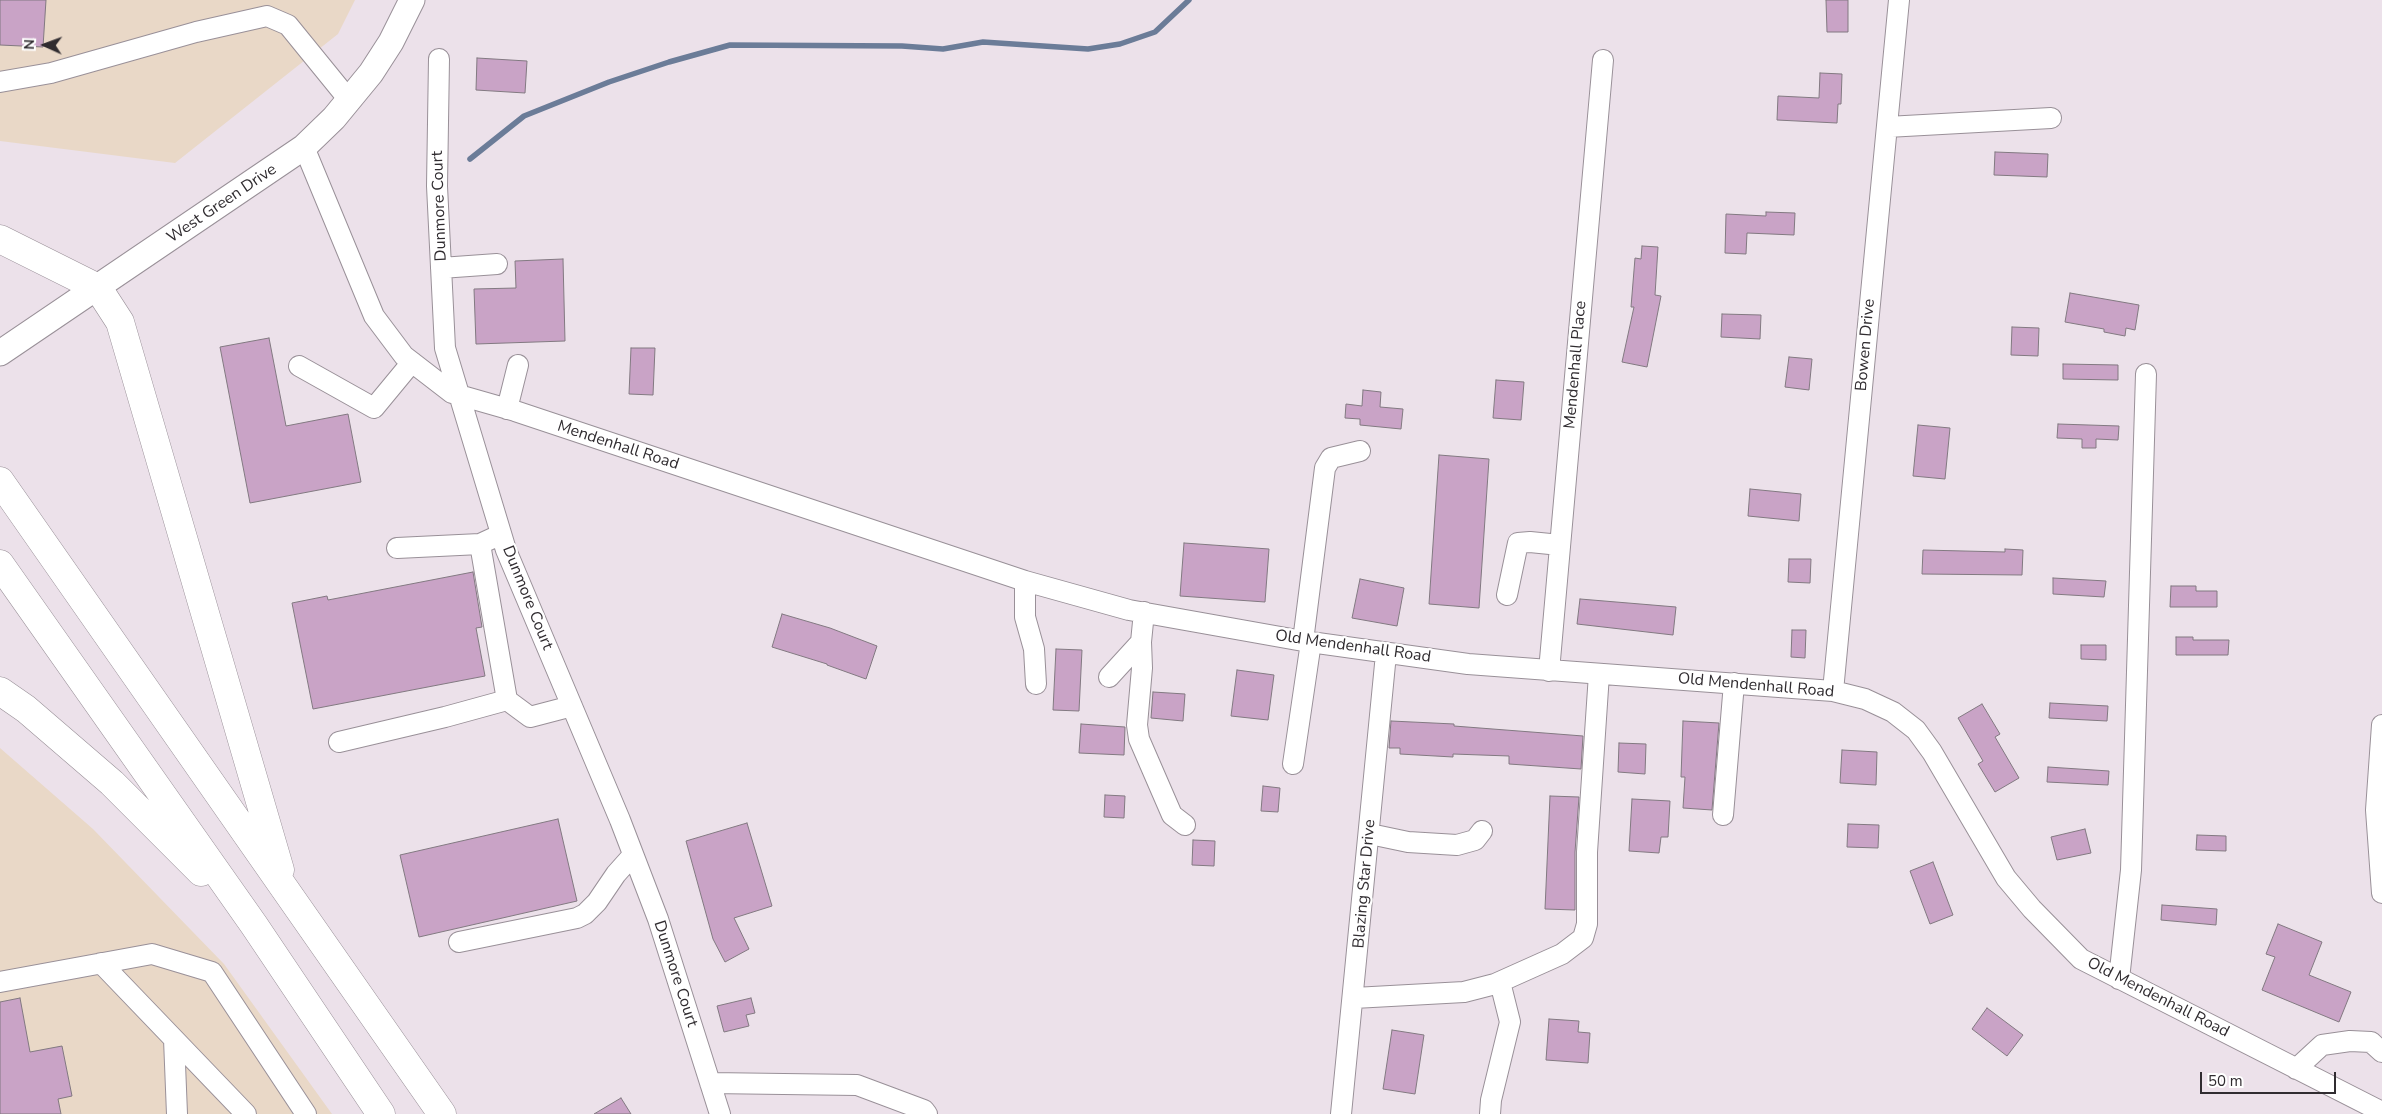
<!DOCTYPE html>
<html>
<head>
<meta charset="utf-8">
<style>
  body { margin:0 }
  #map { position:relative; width:2382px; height:1114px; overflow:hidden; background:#ece1ea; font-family:"Nunito Sans",sans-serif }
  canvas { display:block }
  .north { position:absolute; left:20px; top:20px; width:50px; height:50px; -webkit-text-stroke:4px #fff; paint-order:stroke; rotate:272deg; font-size:14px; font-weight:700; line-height:20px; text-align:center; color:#302c30 }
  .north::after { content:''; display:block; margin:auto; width:18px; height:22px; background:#302c30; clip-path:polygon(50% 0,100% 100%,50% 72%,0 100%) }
  .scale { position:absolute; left:2200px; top:1072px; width:136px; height:22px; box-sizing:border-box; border:2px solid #302c30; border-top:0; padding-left:6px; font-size:15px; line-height:18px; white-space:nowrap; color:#302c30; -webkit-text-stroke:4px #fff; paint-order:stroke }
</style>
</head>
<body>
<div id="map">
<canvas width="2382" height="1114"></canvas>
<div class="north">N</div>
<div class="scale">50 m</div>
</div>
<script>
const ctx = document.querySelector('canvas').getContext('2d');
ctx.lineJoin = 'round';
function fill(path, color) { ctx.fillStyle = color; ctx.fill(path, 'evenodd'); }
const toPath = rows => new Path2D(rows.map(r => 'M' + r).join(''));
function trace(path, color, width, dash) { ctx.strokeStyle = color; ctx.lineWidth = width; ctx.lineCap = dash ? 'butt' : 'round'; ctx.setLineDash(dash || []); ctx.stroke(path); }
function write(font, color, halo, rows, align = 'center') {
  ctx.font = font + ' "Nunito Sans",sans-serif'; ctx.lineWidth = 4.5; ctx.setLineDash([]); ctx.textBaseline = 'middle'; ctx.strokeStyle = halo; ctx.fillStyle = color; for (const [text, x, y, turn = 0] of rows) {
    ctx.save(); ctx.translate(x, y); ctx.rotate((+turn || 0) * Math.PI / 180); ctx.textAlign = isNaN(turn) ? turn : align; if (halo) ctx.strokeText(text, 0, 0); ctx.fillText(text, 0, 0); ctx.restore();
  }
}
fill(toPath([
  [0,0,355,0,338,34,175,163,0,141],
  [0,748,93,829,224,964,332,1114,0,1114]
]), '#e9d8c7');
trace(toPath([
  [470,159,524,116,609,82,669,62,730,45,902,46,943,49,983,42,1088,49,1120,44,1155,32,1189,0]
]), '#6b7c98', 5.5);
const building = toPath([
  [0,0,46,0,43,47,0,45,0,0],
  [1826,0,1848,0,1848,32,1827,32,1826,0],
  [477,58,527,61,525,93,476,90,477,58],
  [1820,73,1842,74,1841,104,1838,104,1837,123,1777,120,1778,96,1819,98,1820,73],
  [1995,152,2048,154,2047,177,1994,175,1995,152],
  [1766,212,1795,213,1794,235,1747,233,1746,254,1725,253,1726,214,1766,216,1766,212],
  [1642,246,1658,247,1655,295,1661,296,1647,367,1622,362,1634,307,1631,307,1635,258,1641,259,1642,246],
  [563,259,565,341,476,344,474,289,516,288,515,261,563,259],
  [2070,293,2139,305,2135,330,2126,328,2125,336,2104,332,2104,329,2065,322,2070,293],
  [1722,314,1761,315,1760,339,1721,337,1722,314],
  [2012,327,2039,328,2038,356,2011,355,2012,327],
  [269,338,286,426,348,414,361,482,250,503,220,347,269,338],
  [631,348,655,348,653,395,629,394,631,348],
  [1789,357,1812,359,1809,390,1785,387,1789,357],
  [2063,364,2118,365,2118,380,2063,379,2063,364],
  [1496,380,1524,382,1521,420,1493,418,1496,380],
  [1363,390,1381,392,1380,407,1403,409,1401,429,1360,425,1360,419,1345,418,1346,404,1362,406,1363,390],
  [2058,424,2119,426,2118,440,2096,439,2096,448,2082,448,2082,439,2057,438,2058,424],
  [1918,425,1950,428,1945,479,1913,476,1918,425],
  [1439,455,1489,459,1479,608,1429,604,1439,455],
  [1750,489,1801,494,1799,521,1748,516,1750,489],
  [1184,543,1269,549,1265,602,1180,596,1184,543],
  [2005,549,2023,550,2022,575,1922,574,1923,550,2005,552,2005,549],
  [1789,559,1811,559,1810,583,1788,582,1789,559],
  [473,572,482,627,476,628,485,676,313,709,292,603,327,596,328,600,473,572],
  [2053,578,2106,581,2104,597,2053,594,2053,578],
  [1360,579,1404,588,1397,626,1352,618,1360,579],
  [2171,586,2196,586,2196,591,2217,591,2217,607,2170,607,2171,586],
  [1580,599,1676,607,1673,635,1577,624,1580,599],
  [782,614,830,628,877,646,866,679,827,665,827,664,772,647,782,614],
  [1792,630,1806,630,1805,658,1791,657,1792,630],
  [2176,637,2193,637,2193,640,2229,640,2228,655,2176,655,2176,637],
  [2081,645,2106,645,2106,660,2081,659,2081,645],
  [1056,649,1082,650,1079,711,1053,710,1056,649],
  [1237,670,1274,675,1268,720,1231,716,1237,670],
  [1153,692,1185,694,1183,721,1151,718,1153,692],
  [2050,703,2108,706,2107,721,2049,718,2050,703],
  [1982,704,2000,734,1995,737,2019,778,1995,792,1978,764,1983,761,1958,718,1982,704],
  [1391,721,1454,724,1454,726,1583,736,1581,769,1509,764,1509,756,1453,754,1453,757,1400,754,1400,748,1389,748,1391,721],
  [1683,721,1719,723,1712,810,1683,808,1685,777,1681,777,1683,721],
  [1081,724,1125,727,1124,755,1079,753,1081,724],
  [1619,743,1646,744,1645,774,1618,772,1619,743],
  [1842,750,1877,752,1876,785,1840,783,1842,750],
  [2048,767,2109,771,2108,785,2047,782,2048,767],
  [1263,786,1280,788,1278,812,1261,811,1263,786],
  [1105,795,1125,796,1124,818,1104,817,1105,795],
  [1550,796,1579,797,1575,852,1575,910,1545,909,1550,796],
  [1632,799,1670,801,1668,837,1661,837,1659,853,1629,851,1632,799],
  [558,819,577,901,419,937,400,855,558,819],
  [747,823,772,906,734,918,749,949,725,962,713,939,686,841,747,823],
  [1848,824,1879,825,1878,848,1847,847,1848,824],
  [2085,829,2091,853,2057,860,2051,837,2085,829],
  [2197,835,2226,836,2226,851,2196,850,2197,835],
  [1193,840,1215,841,1214,866,1192,865,1193,840],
  [1933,862,1953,915,1930,924,1910,871,1933,862],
  [2162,905,2217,909,2216,925,2161,920,2162,905],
  [2278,924,2322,942,2309,975,2351,992,2339,1022,2262,990,2275,957,2266,954,2278,924],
  [20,998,30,1052,62,1046,72,1096,58,1099,61,1114,0,1114,0,1002,20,998],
  [751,998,755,1013,746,1015,749,1026,724,1032,717,1006,751,998],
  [1987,1008,2023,1035,2007,1056,1972,1029,1987,1008],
  [1549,1019,1579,1021,1578,1032,1590,1033,1588,1063,1546,1060,1549,1019],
  [1392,1030,1424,1035,1415,1094,1383,1089,1392,1030],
  [621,1098,631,1114,594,1114,621,1098]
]);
fill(building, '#c9a3c6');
trace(building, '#827981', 1);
const minor = toPath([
  [439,59,437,186,445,348,506,550,620,820,658,919,720,1114],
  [0,82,51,73,196,32,267,16,288,25,349,100],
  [1887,127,2051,118],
  [304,147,374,316,404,356,452,393,515,411,1025,581,1129,610,1303,641,1468,664,1833,691,1865,699,1893,712,1916,730,1932,752,2006,878,2032,909,2081,959,2382,1112],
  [441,268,497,264],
  [299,366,374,408,412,362],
  [507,409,518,365],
  [480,544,507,700],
  [397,548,480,544,493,538],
  [1025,581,1025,617,1034,649,1036,684],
  [1507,595,1518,543,1530,542,1560,545],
  [1303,641,1325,468,1331,458,1360,451],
  [1141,642,1142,668,1137,725,1139,739,1172,815,1185,825],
  [1549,671,1603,60],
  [1109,677,1141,642,1144,612],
  [1833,691,1899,0],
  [2382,725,2376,810,2382,893],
  [339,742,445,717,507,700,530,717,572,706],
  [1293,764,1311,642],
  [1723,815,1734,683],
  [1370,834,1408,842,1457,845,1475,840,1482,831],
  [459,942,577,918,585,914,597,902,616,874,633,855],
  [101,963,246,1114],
  [2119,979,2131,870,2146,374],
  [0,982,152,954,212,972,306,1114],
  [1354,998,1464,992,1495,984,1562,954,1583,938,1587,924,1587,852,1599,674],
  [174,1039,177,1114],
  [2296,1069,2322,1045,2350,1041,2371,1042,2382,1052],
  [710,1083,857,1085,924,1110,927,1114],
  [1341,1114,1386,654],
  [1490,1114,1491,1100,1510,1022,1500,982]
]);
const major = toPath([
  [0,353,304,147,334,118,371,73,391,42,412,0]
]);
const highway = toPath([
  [0,239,98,288,120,322,280,870],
  [0,481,442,1114],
  [0,564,254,925,381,1114],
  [0,691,26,709,112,783,201,872]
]);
trace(minor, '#999098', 22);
trace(major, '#999098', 27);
trace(highway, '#999098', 29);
trace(minor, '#fff', 20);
trace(major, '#fff', 25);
trace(highway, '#fff', 28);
write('16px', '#302c30', '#fff', [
  ["West Green Drive",222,204,-34],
  ["Dunmore Court",440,206,-92],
  ["Bowen Drive",1866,345,-85],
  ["Mendenhall Place",1576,365,-85],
  ["Mendenhall Road",618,446,18],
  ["Dunmore Court",527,598,68],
  ["Old Mendenhall Road",1353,647,8],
  ["Old Mendenhall Road",1756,686,5],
  ["Blazing Star Drive",1365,884,-85],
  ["Dunmore Court",675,974,72],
  ["Old Mendenhall Road",2158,998,27]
]);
</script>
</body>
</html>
